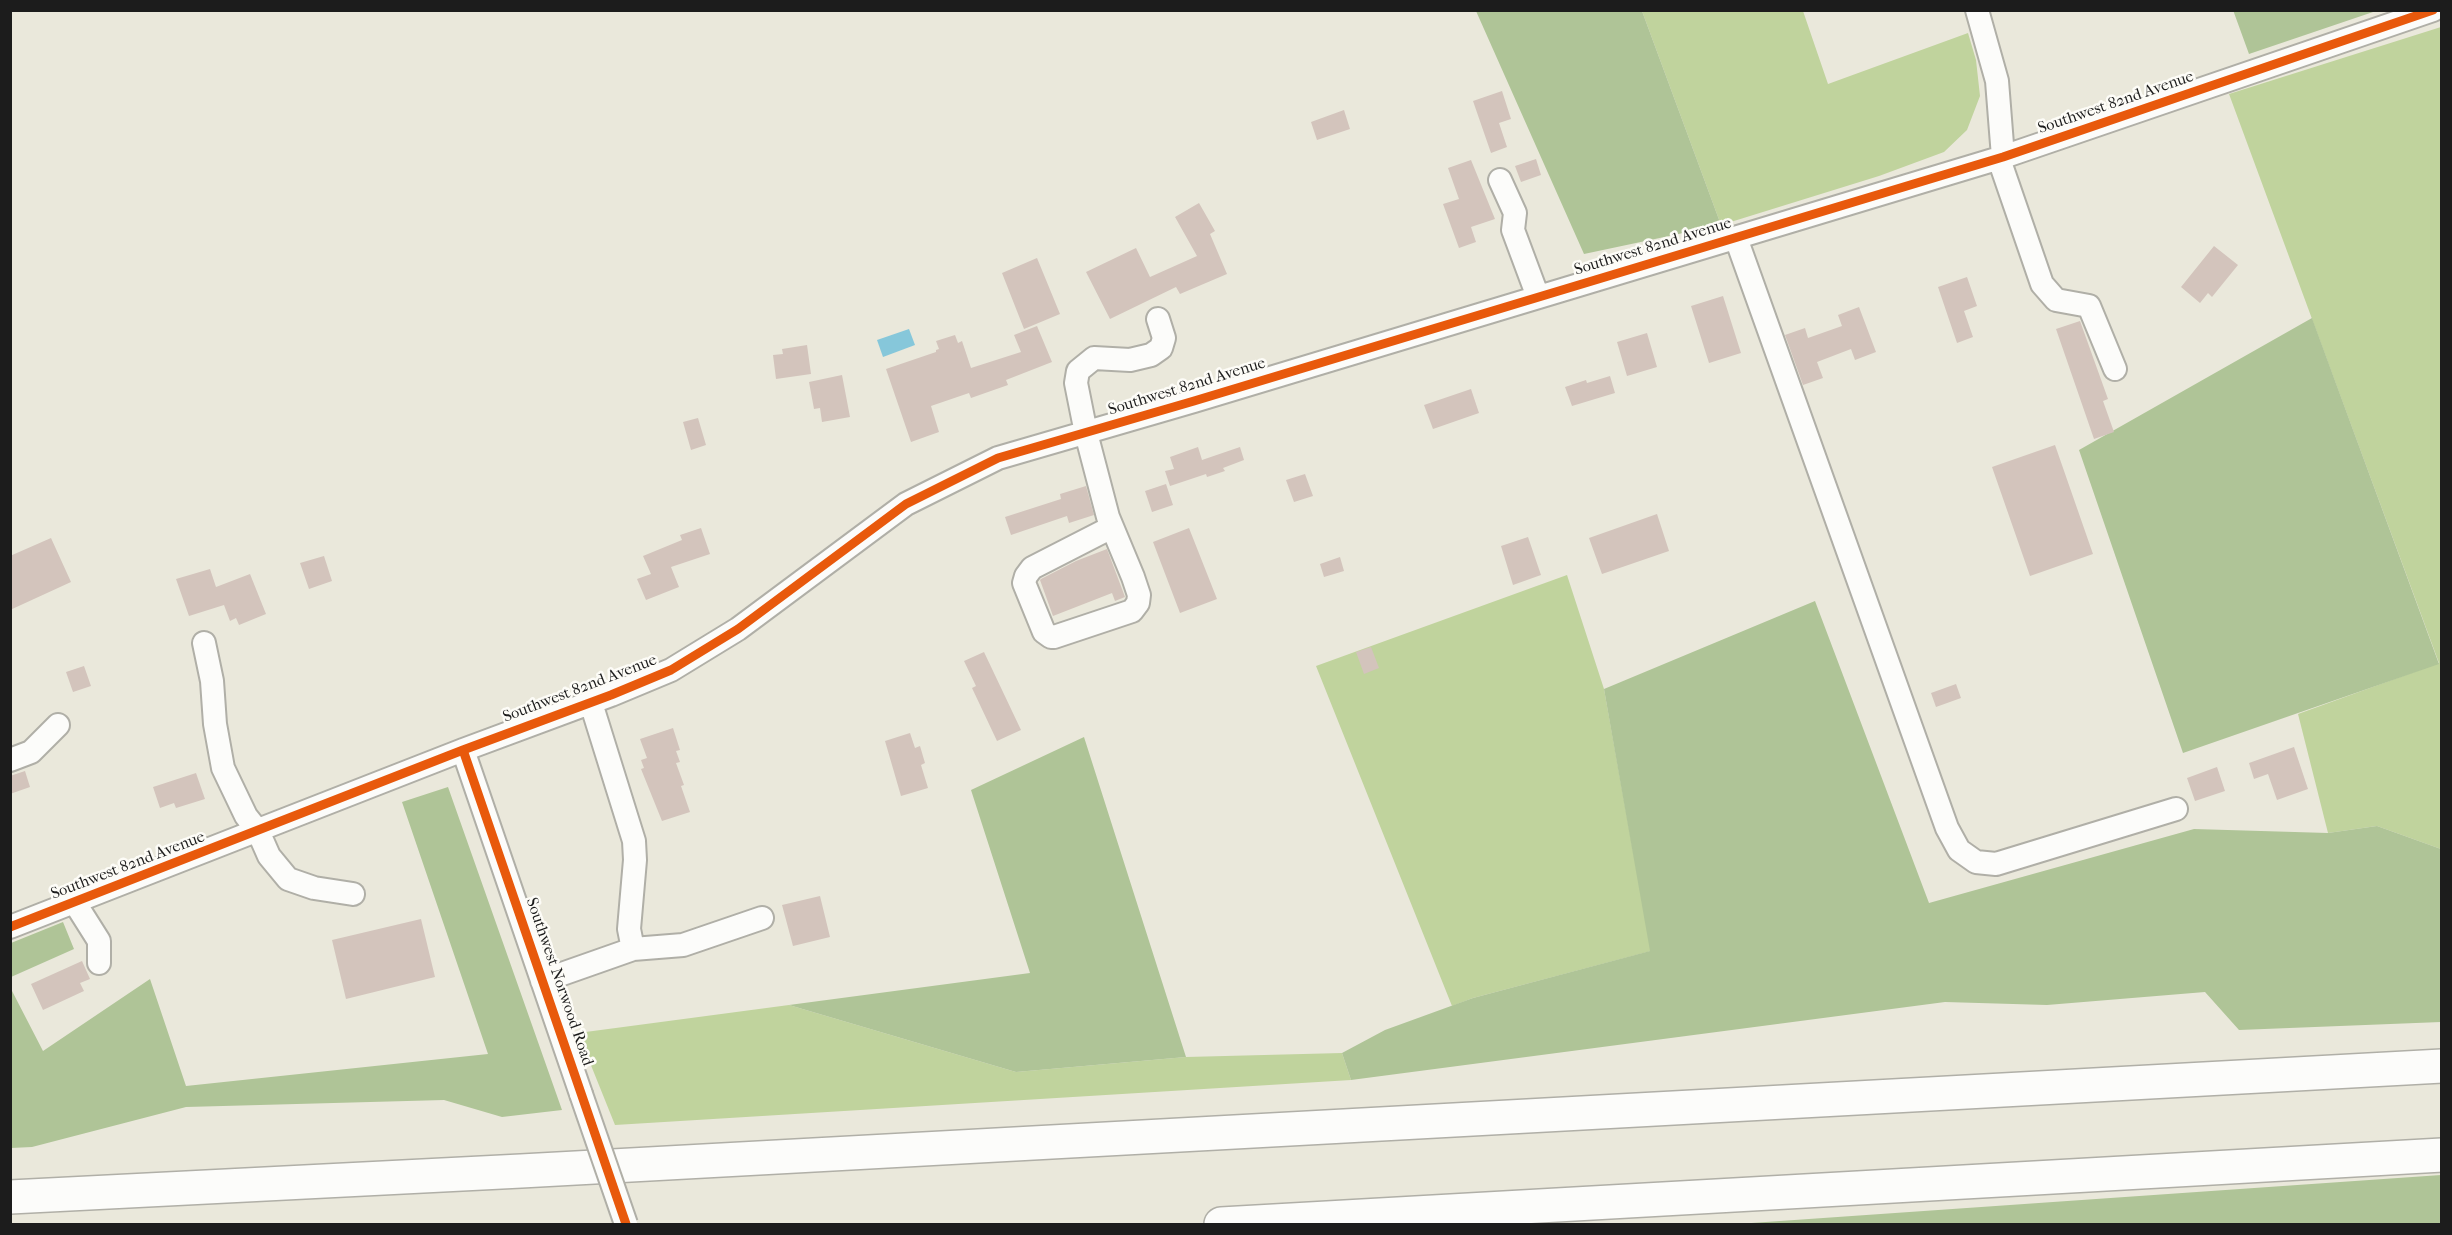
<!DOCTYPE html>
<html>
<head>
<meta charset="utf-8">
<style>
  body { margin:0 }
  #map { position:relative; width:2452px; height:1235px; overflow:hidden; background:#eae8db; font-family:"IM FELL French Canon",serif }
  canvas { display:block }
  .frame { position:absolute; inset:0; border:12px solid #1c1c1c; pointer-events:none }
</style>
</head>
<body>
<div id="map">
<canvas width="2452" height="1235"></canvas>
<div class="frame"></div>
</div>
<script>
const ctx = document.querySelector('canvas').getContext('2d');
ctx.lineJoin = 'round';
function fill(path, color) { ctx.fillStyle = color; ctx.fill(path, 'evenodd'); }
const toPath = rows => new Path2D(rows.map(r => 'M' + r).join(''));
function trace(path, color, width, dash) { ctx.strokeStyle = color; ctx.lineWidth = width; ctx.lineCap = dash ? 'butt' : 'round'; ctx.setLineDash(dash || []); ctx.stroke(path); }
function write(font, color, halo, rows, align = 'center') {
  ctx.font = font + ' "IM FELL French Canon",serif'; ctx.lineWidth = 5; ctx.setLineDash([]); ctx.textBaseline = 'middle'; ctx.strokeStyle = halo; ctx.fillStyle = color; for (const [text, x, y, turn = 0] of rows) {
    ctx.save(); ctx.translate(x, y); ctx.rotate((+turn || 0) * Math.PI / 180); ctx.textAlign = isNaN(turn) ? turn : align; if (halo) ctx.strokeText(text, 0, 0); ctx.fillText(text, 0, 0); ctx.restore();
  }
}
fill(toPath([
  [1642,11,1803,11,1828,84,1968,33,1976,60,1980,96,1967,130,1944,152,1879,176,1721,225],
  [2441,27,2441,849,2377,826,2328,833,2298,714,2439,663,2229,94],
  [1567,575,1604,689,1651,951,1473,998,1452,1006,1316,666],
  [789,1005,1016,1072,1186,1057,1342,1053,1351,1080,615,1125,578,1033]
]), '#c0d39d');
fill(toPath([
  [2233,10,2376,10,2376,11,2249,54],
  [1476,11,1642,11,1721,225,1584,254],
  [2312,318,2439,664,2183,753,2079,450],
  [1815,601,1929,903,2194,829,2328,833,2377,826,2441,849,2441,1022,2239,1030,2205,992,2047,1005,1945,1002,1351,1080,1342,1053,1385,1030,1473,998,1650,951,1604,689],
  [1084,737,1186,1057,1016,1072,789,1005,1030,973,971,790],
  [448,787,562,1110,502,1117,444,1100,186,1107,32,1147,11,1148,11,989,43,1051,150,979,186,1086,488,1054,402,802],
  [63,922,74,949,11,977,11,943],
  [2441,1175,2441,1224,1737,1224]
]), '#afc497');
fill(toPath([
  [909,329,915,345,883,357,877,340]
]), '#86c7da');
fill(toPath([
  [1502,91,1511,119,1499,123,1507,147,1491,153,1473,101],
  [1344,110,1350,129,1317,140,1311,122],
  [1536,159,1541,175,1521,182,1515,166],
  [1471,160,1495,219,1471,227,1476,242,1459,248,1443,204,1459,199,1448,168],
  [1199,203,1215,231,1210,234,1227,274,1180,294,1176,287,1110,319,1086,272,1136,248,1150,277,1197,256,1175,217],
  [2214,246,2238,265,2212,297,2208,293,2200,303,2181,287],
  [1037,258,1060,314,1024,329,1002,273],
  [1967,277,1977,306,1964,311,1973,337,1957,343,1938,287],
  [1723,296,1741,353,1709,363,1691,306],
  [1859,307,1876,352,1855,360,1851,349,1817,362,1823,378,1803,385,1785,335,1805,328,1808,338,1842,326,1838,315],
  [2080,321,2108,399,2103,401,2114,432,2094,439,2056,329],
  [1037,326,1052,362,1006,380,1008,385,971,398,969,393,931,406,939,432,911,442,886,369,936,352,936,350,939,349,936,341,955,335,958,343,962,341,971,368,1021,352,1014,335],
  [1647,333,1657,367,1627,376,1617,342],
  [807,345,811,374,776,379,773,355,783,354,782,349],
  [842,375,850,417,822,422,820,408,814,409,809,382],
  [1610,376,1615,393,1572,406,1565,387,1586,380,1587,383],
  [1471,389,1479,413,1433,429,1424,405],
  [698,418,706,445,691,450,683,422],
  [2055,445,2093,554,2030,576,1992,467],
  [1198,447,1202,460,1240,447,1244,460,1223,468,1225,471,1207,477,1206,474,1170,486,1165,471,1174,469,1170,457],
  [1305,474,1313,496,1294,502,1286,480],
  [1166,484,1173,505,1152,512,1145,491],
  [1086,486,1094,515,1069,523,1067,516,1011,535,1005,517,1061,499,1060,494],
  [1657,514,1669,551,1602,574,1589,538],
  [701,528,710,554,671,567,679,587,646,600,637,579,651,574,643,556,682,540,680,535],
  [1189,528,1217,599,1180,613,1153,542],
  [1528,537,1541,575,1513,585,1501,546],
  [51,538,71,582,10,610,10,556],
  [1107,549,1125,597,1115,601,1112,593,1053,616,1040,580,1041,579,1076,561],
  [324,556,332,581,309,589,300,563],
  [1340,557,1344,571,1324,577,1320,564],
  [210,569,216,587,250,574,266,614,239,625,236,618,230,621,224,605,189,616,176,579],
  [1371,647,1379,668,1364,674,1356,652],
  [984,652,1021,730,997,741,972,688,976,686,964,661],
  [84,666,91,686,73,692,66,672],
  [1956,684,1961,698,1936,707,1931,693],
  [673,728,680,750,676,751,680,762,676,763,684,785,681,786,690,812,662,821,641,769,644,768,641,760,647,758,640,739],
  [910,733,915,748,920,746,925,763,921,765,928,788,901,796,885,741],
  [2294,747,2308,789,2277,800,2268,774,2254,779,2249,763],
  [2217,767,2225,791,2195,801,2187,778],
  [25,771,30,787,10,794,10,776],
  [196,773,205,799,176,808,174,803,160,808,153,787],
  [820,896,830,937,793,946,782,905],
  [421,919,435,977,346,999,332,940],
  [82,961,90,979,80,983,84,991,43,1010,31,984]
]), '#d3c4bc');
const minor = toPath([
  [1977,10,1997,81,2003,157],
  [1999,159,2042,284,2056,300,2089,306,2115,369],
  [1500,180,1515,213,1513,230,1538,297],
  [1736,238,1947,828,1959,850,1976,862,1996,864,2176,809],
  [1112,527,1032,568,1026,576,1024,583,1044,632,1051,637,1054,637,1132,611,1138,603,1139,595,1133,577,1108,517,1086,433,1076,383,1078,371,1094,358,1130,360,1151,355,1161,348,1164,338,1158,319],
  [204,643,212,681,215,724,223,768,246,816,258,831,269,856,288,879,314,888,353,894],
  [591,703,634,841,635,860,629,929,633,949],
  [463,750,581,1094],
  [10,760,31,752,58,725],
  [75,903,99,941,99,963],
  [10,927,463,750,611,695,671,670,738,629,906,504,998,458,1194,401,2003,157,2433,10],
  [542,981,633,949,683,945,762,918]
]);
const highway = toPath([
  [10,1197,521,1171,2442,1066],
  [1221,1224,2442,1155]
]);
trace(minor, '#b0afa7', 26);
trace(highway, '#b0afa7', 36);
trace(minor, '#fcfcfa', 22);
trace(highway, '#fcfcfa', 33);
const minorBridge = toPath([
  [581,1094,626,1224]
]);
trace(minorBridge, '#b0afa7', 26, []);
trace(minorBridge, '#fcfcfa', 22);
trace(toPath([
  [463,750,626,1224],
  [10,927,463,750,611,695,671,670,738,629,906,504,998,458,1194,401,2003,157,2433,10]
]), '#e8590c', 9);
write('16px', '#1c1c1c', '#fdfcf7', [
  ["Southwest 82nd Avenue",2116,103,-19],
  ["Southwest 82nd Avenue",1653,247,-17],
  ["Southwest 82nd Avenue",1187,387,-17],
  ["Southwest 82nd Avenue",580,689,-21],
  ["Southwest 82nd Avenue",128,866,-21],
  ["Southwest Norwood Road",559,982,71]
]);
</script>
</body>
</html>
